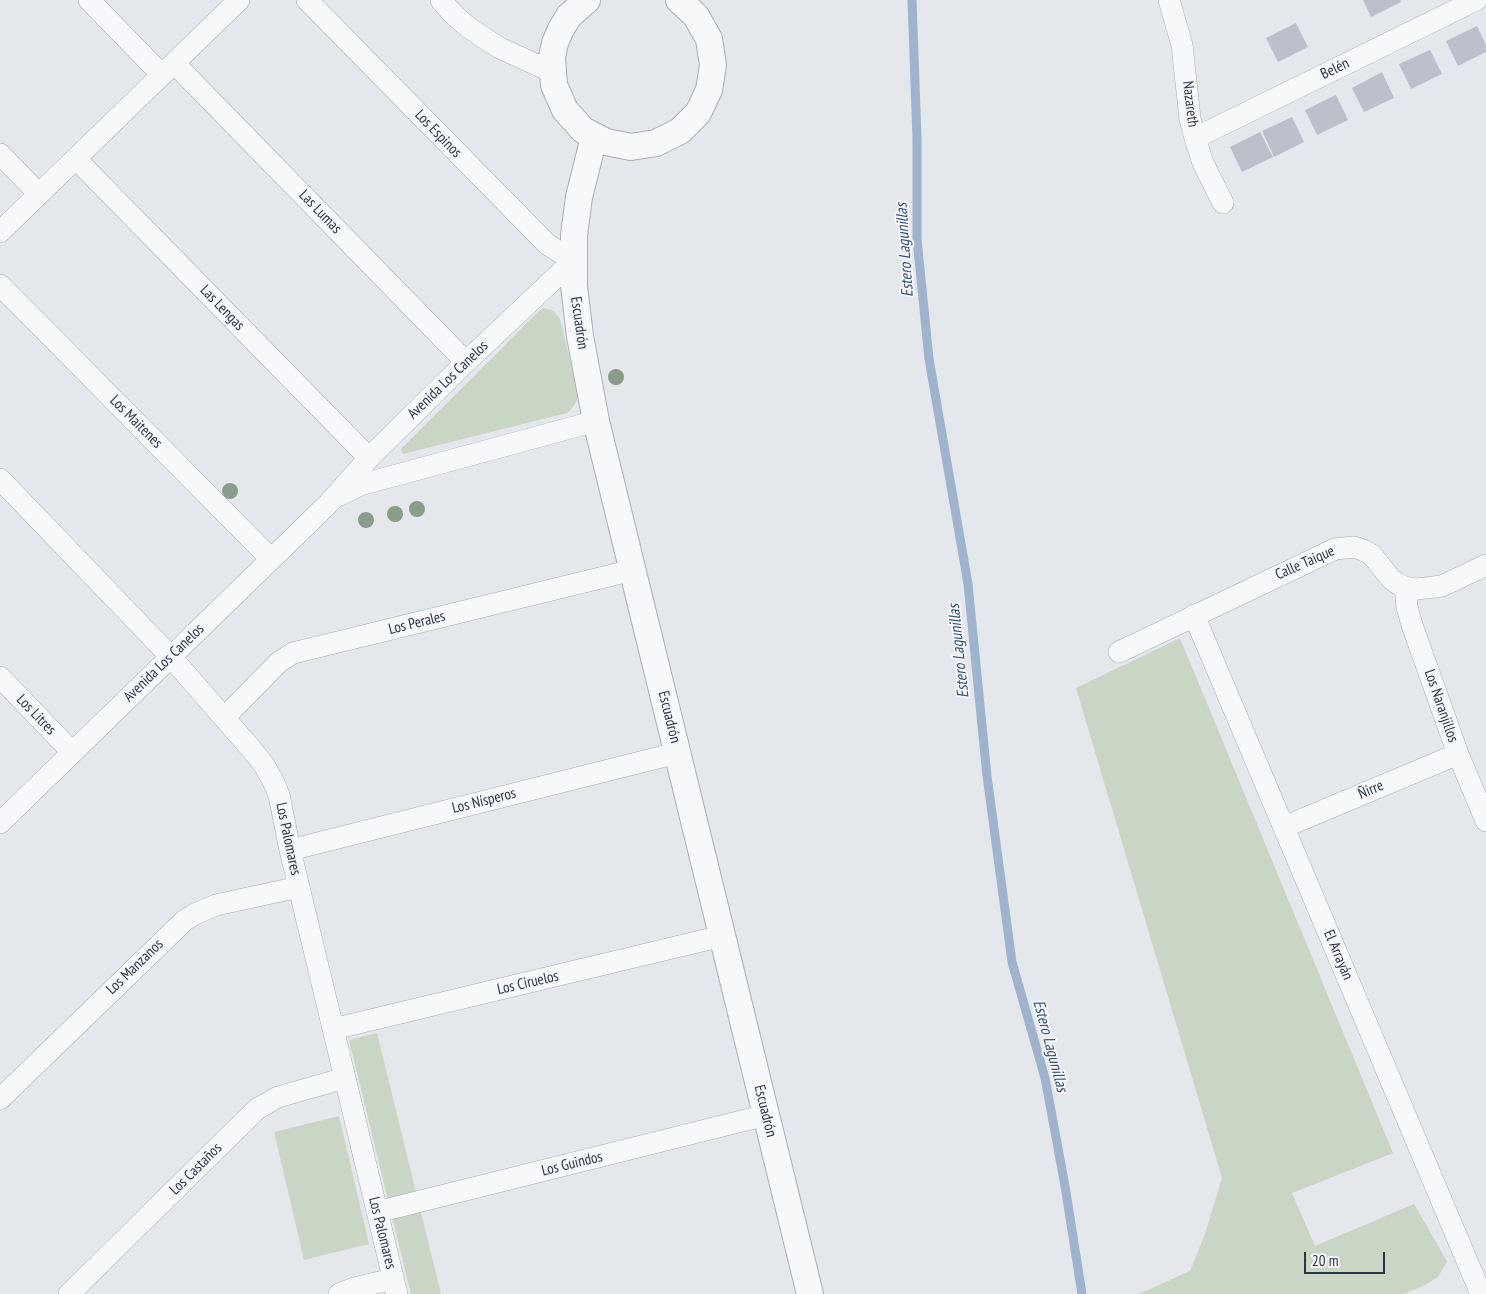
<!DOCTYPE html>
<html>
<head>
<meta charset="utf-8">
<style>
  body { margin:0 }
  #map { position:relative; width:1486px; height:1294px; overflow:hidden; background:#e4e7ec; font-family:"PT Sans Narrow",sans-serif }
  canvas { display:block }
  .scale { position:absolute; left:1304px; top:1252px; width:81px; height:22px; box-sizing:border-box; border:2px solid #2b3445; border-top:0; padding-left:6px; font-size:15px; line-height:18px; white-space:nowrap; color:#2b3445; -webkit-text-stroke:4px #f4f6f9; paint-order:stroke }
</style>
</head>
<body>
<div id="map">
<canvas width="1486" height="1294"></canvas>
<div class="scale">20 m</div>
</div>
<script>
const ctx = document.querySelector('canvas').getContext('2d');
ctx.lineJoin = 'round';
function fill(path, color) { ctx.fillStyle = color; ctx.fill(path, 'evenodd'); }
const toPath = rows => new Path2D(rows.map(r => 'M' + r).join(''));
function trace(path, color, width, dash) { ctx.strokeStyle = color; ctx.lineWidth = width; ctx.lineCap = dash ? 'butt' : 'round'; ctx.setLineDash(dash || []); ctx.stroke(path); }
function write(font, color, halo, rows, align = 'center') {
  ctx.font = font + ' "PT Sans Narrow",sans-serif'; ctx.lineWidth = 4; ctx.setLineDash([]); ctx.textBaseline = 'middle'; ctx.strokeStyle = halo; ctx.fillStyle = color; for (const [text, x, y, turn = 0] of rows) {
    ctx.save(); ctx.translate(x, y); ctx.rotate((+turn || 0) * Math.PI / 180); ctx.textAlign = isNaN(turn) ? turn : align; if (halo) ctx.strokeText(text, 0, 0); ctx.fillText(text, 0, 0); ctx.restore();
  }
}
fill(toPath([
  [544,308,554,311,560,319,579,397,573,407,567,413,403,454,401,449,539,311],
  [1180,638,1393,1153,1292,1193,1315,1246,1414,1204,1447,1261,1438,1277,1423,1286,1403,1294,1139,1294,1190,1271,1205,1234,1222,1178,1076,688],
  [377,1033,441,1294,411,1294,349,1040],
  [339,1116,369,1244,304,1260,274,1132]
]), '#c9d6c5');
trace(toPath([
  [912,0,917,138,917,239,929,359,968,584,987,776,1012,962,1045,1078,1065,1186,1082,1294]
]), '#9fb4cc', 9);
fill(toPath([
  [1363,0,1400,0,1401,2,1371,17],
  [1296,23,1308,47,1278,62,1266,38],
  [1477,26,1486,45,1486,52,1458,66,1446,41],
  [1430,50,1442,74,1411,89,1399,64],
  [1382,72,1394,98,1364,112,1352,88],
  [1336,95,1348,120,1317,135,1305,110],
  [1292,117,1304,142,1274,157,1262,131],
  [1260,132,1273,157,1242,172,1230,147]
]), '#bbc0ca');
const minor = toPath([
  [89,0,162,75],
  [441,0,454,15,468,27,484,38,500,48,552,72],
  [1169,0,1182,45,1190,119,1195,138,1203,163,1223,203],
  [174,63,466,362],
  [1195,138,1476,0],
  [0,154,39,194],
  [76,159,369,458],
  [0,232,239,0],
  [0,285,271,559],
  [0,479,171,657,253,751,264,765,273,781,279,795,290,850,397,1294],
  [340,495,360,485,596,421],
  [1405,587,1407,607,1412,625,1458,754,1486,821],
  [1194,615,1481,1294],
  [1119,652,1335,549,1354,547,1363,550,1372,555,1391,579,1398,584,1405,587,1417,589,1442,586,1486,565],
  [0,677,72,752],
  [224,718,279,662,293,653,633,570],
  [0,823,328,504,369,458,466,362,573,261,547,244,307,0],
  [1284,827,1458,754],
  [290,850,677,753],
  [333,1029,722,936],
  [0,1099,185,920,195,914,216,905,299,887],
  [377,1212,766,1115],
  [69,1294,257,1109,278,1097,345,1078],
  [339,1294,354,1288,393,1279]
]);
const tertiary = toPath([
  [587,0,569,16,561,29,555,43,552,57,554,85,565,110,583,130,606,142,631,147,656,143,680,131,698,113,709,90,713,65,709,39,696,16,679,0],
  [594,137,579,197,574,235,574,286,580,336,596,421,810,1294]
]);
trace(minor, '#a9aeb7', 22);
trace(tertiary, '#a9aeb7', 28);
trace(minor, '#f7f8fa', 21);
trace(tertiary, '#f7f8fa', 26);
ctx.fillStyle = '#899d89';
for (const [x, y] of [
  [616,377],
  [230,491],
  [417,509],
  [395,514],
  [366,520]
]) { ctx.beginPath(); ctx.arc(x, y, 8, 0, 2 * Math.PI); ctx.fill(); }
write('15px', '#2b3445', '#f4f6f9', [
  ["Belén",1335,69,-26],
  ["Nazareth",1190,104,83],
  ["Los Espinos",438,134,46],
  ["Las Lumas",320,212,46],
  ["Las Lengas",222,308,46],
  ["Escuadrón",579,323,82],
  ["Avenida Los Canelos",448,380,-44],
  ["Los Maitenes",136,422,45],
  ["Calle Taique",1305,563,-24],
  ["Los Perales",417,623,-14],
  ["Avenida Los Canelos",164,663,-44],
  ["Los Naranjillos",1441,706,71],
  ["Los Litres",36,715,46],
  ["Escuadrón",669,717,76],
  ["Ñirre",1371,790,-23],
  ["Los Nísperos",484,801,-14],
  ["Los Palomares",288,839,78],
  ["El Arrayán",1338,955,67],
  ["Los Manzanos",135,967,-44],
  ["Los Ciruelos",528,983,-13],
  ["Escuadrón",765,1111,76],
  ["Los Guindos",572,1164,-14],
  ["Los Castaños",196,1169,-45],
  ["Los Palomares",382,1233,76]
]);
write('italic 16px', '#34527a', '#f4f6f9', [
  ["Estero Lagunillas",905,250,-94],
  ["Estero Lagunillas",959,651,-96],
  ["Estero Lagunillas",1050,1046,75]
]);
</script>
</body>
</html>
